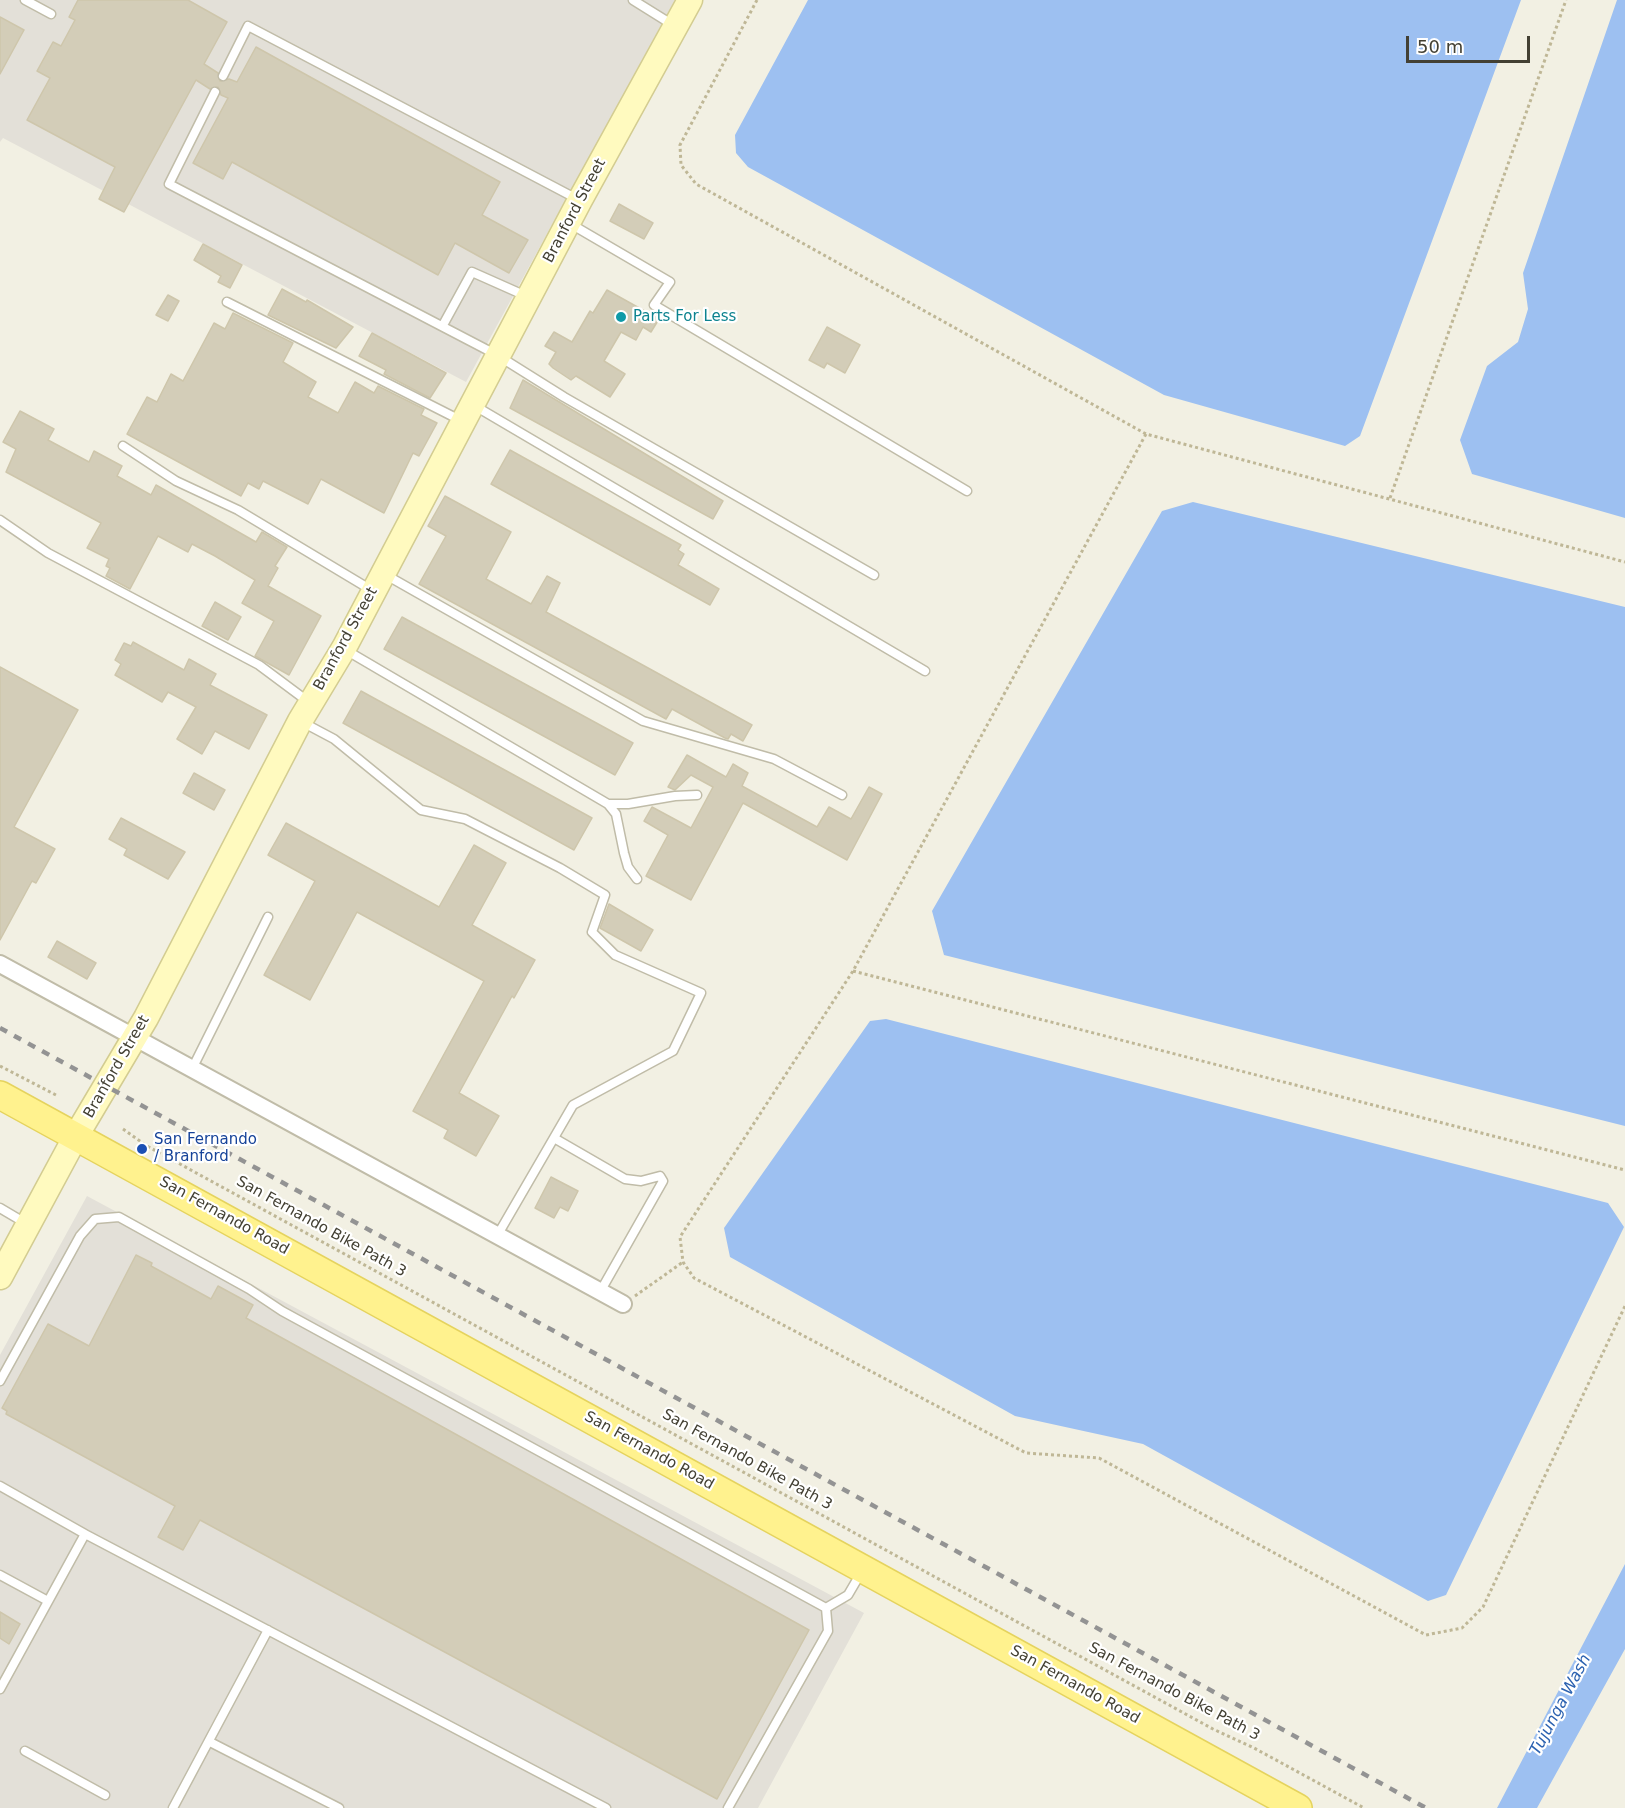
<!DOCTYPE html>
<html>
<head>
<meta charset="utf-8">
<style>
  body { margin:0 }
  #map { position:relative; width:1625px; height:1808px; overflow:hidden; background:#f2f0e3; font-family:"DejaVu Sans",sans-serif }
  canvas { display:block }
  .scale { position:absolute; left:1406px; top:36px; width:124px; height:27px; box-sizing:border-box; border:3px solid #434033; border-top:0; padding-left:8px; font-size:18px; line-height:21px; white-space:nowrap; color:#434033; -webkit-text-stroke:4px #fff; paint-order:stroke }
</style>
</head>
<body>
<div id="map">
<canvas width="1625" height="1808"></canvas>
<div class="scale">50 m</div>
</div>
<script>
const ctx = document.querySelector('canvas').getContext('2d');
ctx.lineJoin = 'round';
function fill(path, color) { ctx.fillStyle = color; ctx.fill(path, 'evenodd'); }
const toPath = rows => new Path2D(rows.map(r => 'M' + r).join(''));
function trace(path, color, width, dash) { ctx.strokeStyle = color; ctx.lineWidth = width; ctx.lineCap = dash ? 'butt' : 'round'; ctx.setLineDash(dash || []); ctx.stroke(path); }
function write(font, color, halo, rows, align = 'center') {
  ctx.font = font + ' "DejaVu Sans",sans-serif'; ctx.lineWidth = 4.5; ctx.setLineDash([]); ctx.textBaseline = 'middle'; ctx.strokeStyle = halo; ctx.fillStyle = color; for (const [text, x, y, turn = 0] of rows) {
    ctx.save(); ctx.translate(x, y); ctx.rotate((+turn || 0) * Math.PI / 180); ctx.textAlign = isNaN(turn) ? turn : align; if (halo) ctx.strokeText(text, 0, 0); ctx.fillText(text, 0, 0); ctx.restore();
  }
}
fill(toPath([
  [0,0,675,0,466,382,3,138,0,142],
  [87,1196,864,1613,758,1808,0,1808,0,1355]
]), '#e3e0d8');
fill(toPath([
  [808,0,1521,0,1360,436,1345,446,1164,395,748,167,736,153,735,135],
  [1617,0,1625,0,1625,518,1472,474,1460,440,1487,366,1518,342,1528,309,1523,273],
  [1193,502,1625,607,1625,1126,944,955,932,911,1162,511],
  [886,1019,1608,1203,1624,1227,1446,1595,1428,1601,1143,1444,1015,1416,730,1257,724,1228,870,1021],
  [1625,1564,1625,1649,1537,1808,1497,1808]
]), '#9dc0f1');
const building = toPath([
  [78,0,188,0,227,22,204,64,218,73,220,81,229,79,237,82,256,47,500,182,482,215,528,240,509,273,455,243,438,275,232,162,223,179,193,163,228,98,221,95,218,87,210,89,196,80,124,212,99,199,115,167,27,120,50,78,37,71,53,42,61,46,75,20,69,17,78,0],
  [0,17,24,30,0,74,0,17],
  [619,204,653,223,644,239,610,221,619,204],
  [203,244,242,265,230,288,218,282,221,276,194,260,203,244],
  [282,289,306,302,307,300,353,327,336,348,268,315,282,289],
  [607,290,659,319,651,332,643,327,636,340,621,332,604,361,625,374,610,397,576,376,571,380,553,368,549,364,556,352,545,346,554,332,572,342,590,311,593,313,607,290],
  [168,295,179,301,168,321,156,315,168,295],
  [233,313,293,343,283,362,316,382,308,397,338,413,355,382,374,393,378,386,424,409,421,415,437,423,419,456,413,453,384,513,321,479,308,504,263,481,259,489,248,483,241,496,127,434,147,397,157,402,171,374,183,381,214,323,225,329,233,313],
  [827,327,860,345,845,373,827,363,824,368,809,360,827,327],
  [372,333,446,373,430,398,384,374,386,370,359,356,372,333],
  [523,380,723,501,713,519,510,408,523,380],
  [20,411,54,429,48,440,89,462,94,451,122,466,117,476,151,495,156,485,256,542,262,532,287,547,275,566,278,568,268,586,321,616,289,675,255,656,274,621,242,603,255,580,215,556,192,544,188,552,158,536,130,589,106,576,110,568,106,566,109,559,87,548,101,523,6,472,16,449,3,442,20,411],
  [510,450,681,545,678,550,684,554,678,565,719,589,710,605,491,484,510,450],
  [445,496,511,532,486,579,531,604,547,576,560,583,546,612,752,725,743,741,731,734,728,739,725,738,672,709,666,719,419,584,446,536,428,526,445,496],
  [215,602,241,617,228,640,202,626,215,602],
  [402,617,633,743,615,775,384,649,402,617],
  [133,642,184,670,189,659,216,674,210,685,267,715,249,749,215,731,202,754,177,739,196,707,168,692,162,702,115,675,121,664,115,660,124,643,131,646,133,642],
  [0,667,78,710,14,827,55,849,36,883,32,881,0,940,0,667],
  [361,691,592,818,574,850,343,723,361,691],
  [687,755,726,777,733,764,748,773,742,786,817,827,829,807,851,819,869,787,882,794,847,860,743,803,691,900,646,876,668,835,644,821,652,807,691,828,713,787,691,775,675,790,668,787,687,755],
  [194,773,225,790,214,810,183,793,194,773],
  [121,818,185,852,168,879,124,855,127,849,109,839,121,818],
  [286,823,439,907,474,845,506,863,472,925,535,960,514,998,512,996,459,1093,499,1116,476,1156,444,1138,448,1130,413,1111,484,981,357,912,310,1000,264,975,315,881,268,855,286,823],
  [609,904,653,930,641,951,600,928,609,904],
  [57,941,96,963,87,979,48,957,57,941],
  [551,1177,578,1191,568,1211,560,1207,554,1218,535,1208,551,1177],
  [136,1255,152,1263,151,1266,211,1299,218,1286,253,1305,246,1318,809,1630,717,1799,200,1520,183,1550,158,1537,175,1506,6,1414,7,1411,2,1408,48,1324,89,1346,136,1255],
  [0,1612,20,1624,9,1644,0,1638,0,1612]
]);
fill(building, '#d3cdb8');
trace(building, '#cec6ab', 1.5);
const service = toPath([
  [25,0,51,14],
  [633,0,673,25],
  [223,76,248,26,579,200],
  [215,92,169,184,497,355,564,397,874,575],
  [569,223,670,282,654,305,967,491],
  [227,302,462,421],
  [443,325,472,272,526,296],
  [475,406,925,671],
  [123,446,176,481,238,510,373,591],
  [0,520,48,553,259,665,310,703],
  [386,575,643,721,774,759,842,795],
  [344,649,608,804,616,814,624,853,628,867,637,879],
  [302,722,334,739,421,810,465,819,560,868,605,895,592,932,615,955,701,993,673,1051,573,1105,497,1236],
  [608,804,628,804,675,796,697,795],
  [192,1069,268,917],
  [554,1138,625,1179,641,1181,660,1176,663,1181,600,1292],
  [0,1208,27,1224],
  [0,1381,80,1236,95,1219,119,1217,249,1289,282,1311,826,1608,828,1631,728,1808],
  [0,1486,85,1534],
  [0,1575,48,1601],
  [826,1608,848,1595,862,1571],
  [0,1689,85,1534,606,1808],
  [210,1742,339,1808],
  [25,1751,105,1795],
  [173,1808,268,1630]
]);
const minor = toPath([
  [0,964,623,1304]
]);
const secondary = toPath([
  [0,1277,76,1136,146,1018,300,721,344,648,580,200,690,0]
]);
const primary = toPath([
  [0,1095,1298,1808]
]);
trace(service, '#c0bca8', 11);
trace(minor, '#c0bca8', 20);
trace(secondary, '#d3cc91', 27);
trace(primary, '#e5d35e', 30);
trace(toPath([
  [757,0,680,145,681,165,696,184,1146,434,1625,562],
  [1146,434,853,971,680,1237,683,1262,694,1278,1026,1453,1099,1458,1426,1635,1462,1628,1483,1607,1625,1306],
  [1390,498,1566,0],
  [853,971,1625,1170],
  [0,1066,56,1095],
  [123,1129,147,1146,1213,1729,1254,1748,1364,1808],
  [635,1296,683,1262]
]), '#bfb796', 3, [3, 3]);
trace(service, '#fff', 8);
trace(minor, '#fff', 16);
trace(secondary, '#fffabf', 24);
trace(primary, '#fff28e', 27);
trace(toPath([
  [0,1028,1426,1808]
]), '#939393', 4.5, [8, 8]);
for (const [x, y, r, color] of [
  [621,317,6,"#0f9aa8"],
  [142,1149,6,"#1a4fb4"]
]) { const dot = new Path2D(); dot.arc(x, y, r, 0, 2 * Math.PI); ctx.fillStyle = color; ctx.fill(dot); trace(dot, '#fff', 2); }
write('15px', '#434033', '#fff', [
  ["Branford Street",575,211,-62],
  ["Branford Street",346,639,-61],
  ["Branford Street",117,1067,-60],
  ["San Fernando Road",224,1216,29],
  ["San Fernando Bike Path 3",321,1227,29],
  ["San Fernando Road",649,1451,29],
  ["San Fernando Bike Path 3",747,1460,29],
  ["San Fernando Road",1075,1685,29],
  ["San Fernando Bike Path 3",1174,1692,28]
]);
write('15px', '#0d838f', '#fff', [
  ["Parts For Less",633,317]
], 'left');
write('15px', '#164399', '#fff', [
  ["San Fernando",154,1140],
  ["/ Branford",154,1157]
], 'left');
write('italic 16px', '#2c62b0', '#fff', [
  ["Tujunga Wash",1561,1705,-62]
]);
</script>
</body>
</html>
